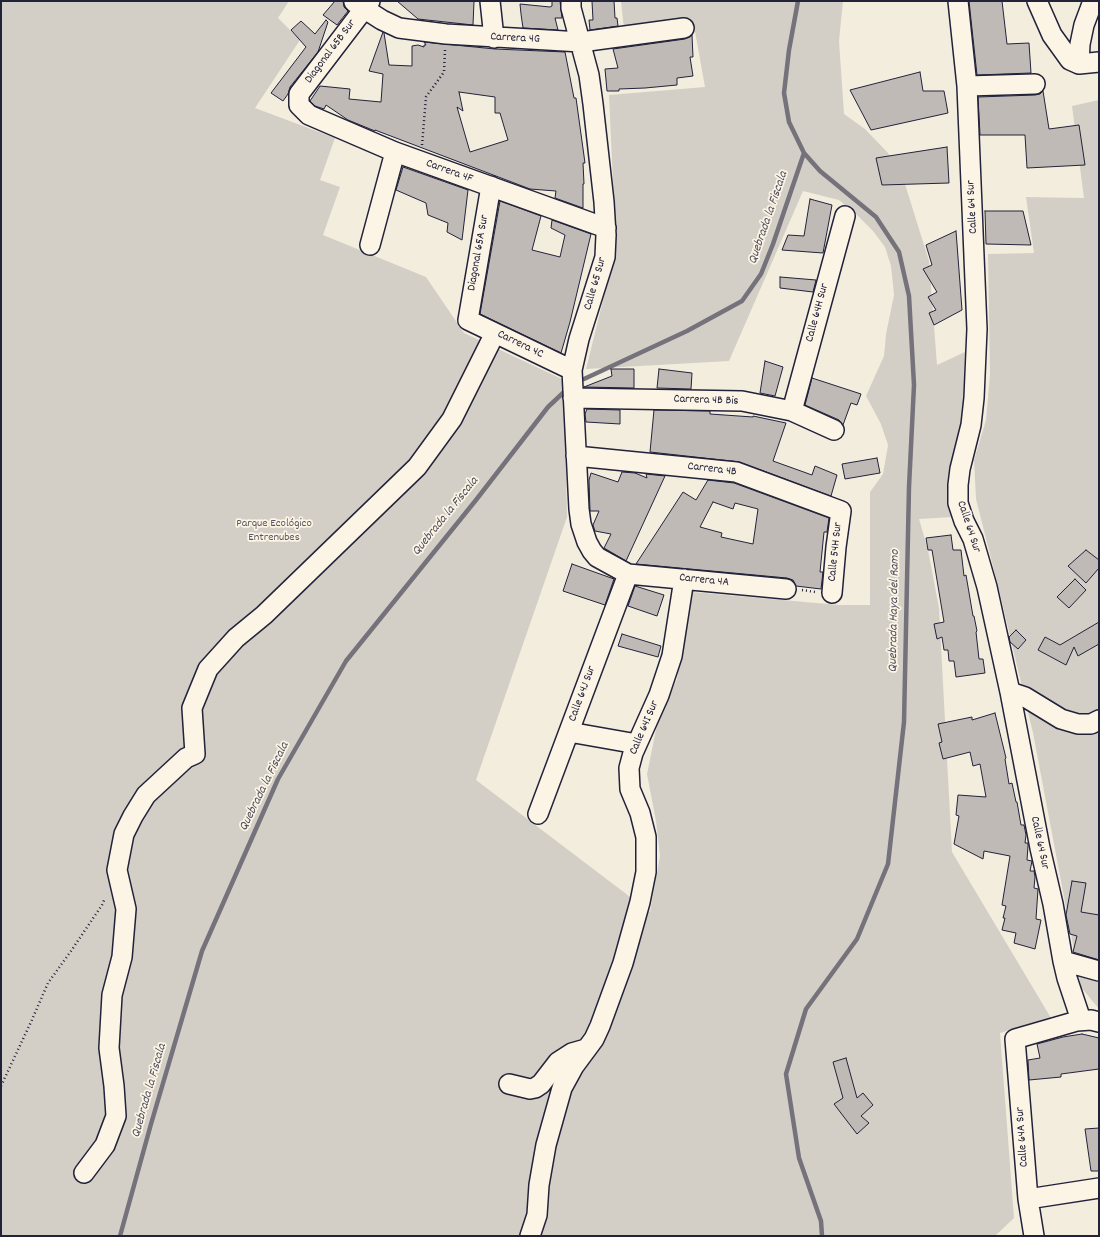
<!DOCTYPE html>
<html>
<head>
<meta charset="utf-8">
<style>
  body { margin:0 }
  #map { position:relative; width:1100px; height:1237px; overflow:hidden; background:#f3edde; font-family:Dekko,sans-serif }
  canvas { display:block }
  .frame { position:absolute; inset:0; border:2px solid #22223b; pointer-events:none }
</style>
</head>
<body>
<div id="map">
<canvas width="1100" height="1237"></canvas>
<div class="frame"></div>
</div>
<script>
const ctx = document.querySelector('canvas').getContext('2d');
ctx.lineJoin = 'round';
function fill(path, color) { ctx.fillStyle = color; ctx.fill(path, 'evenodd'); }
const toPath = rows => new Path2D(rows.map(r => 'M' + r).join(''));
function trace(path, color, width, dash) { ctx.strokeStyle = color; ctx.lineWidth = width; ctx.lineCap = dash ? 'butt' : 'round'; ctx.setLineDash(dash || []); ctx.stroke(path); }
function write(font, color, halo, rows, align = 'center') {
  ctx.font = font + ' Dekko,sans-serif'; ctx.lineWidth = 3.5; ctx.setLineDash([]); ctx.textBaseline = 'middle'; ctx.strokeStyle = halo; ctx.fillStyle = color; for (const [text, x, y, turn = 0] of rows) {
    ctx.save(); ctx.translate(x, y); ctx.rotate((+turn || 0) * Math.PI / 180); ctx.textAlign = isNaN(turn) ? turn : align; if (halo) ctx.strokeText(text, 0, 0); ctx.fillText(text, 0, 0); ctx.restore();
  }
}
fill(toPath([
  [1,1,289,1,278,18,300,40,255,108,335,138,320,180,340,187,323,235,426,277,464,333,564,380,567,517,476,780,650,912,660,856,656,821,647,774,657,725,677,679,692,592,839,605,870,605,870,492,883,474,888,445,881,424,866,396,884,356,886,334,894,295,891,266,885,247,873,231,857,215,839,200,803,191,729,361,586,369,616,248,609,95,705,87,694,26,624,29,621,1,843,1,839,41,844,114,865,129,888,153,904,181,929,261,937,365,965,352,963,409,953,465,950,502,953,517,919,519,928,550,939,608,952,852,1051,1018,1000,1033,1014,1218,995,1236,1,1236],
  [1099,100,1099,1009,1081,987,1033,733,1000,594,976,499,974,460,986,420,990,374,988,254,1034,253,1026,197,1084,198,1072,106]
]), '#d4cfc6');
trace(toPath([
  [798,1,789,50,784,93,789,122,804,153,820,171,876,217,899,252,909,296,914,385,909,487,904,722,888,864,857,939,806,1009,786,1074,799,1158,821,1221,822,1236],
  [584,379,687,331,742,301,761,274,773,244,804,153],
  [120,1236,151,1124,202,951,278,779,346,661,476,500,548,407,564,392]
]), '#75727b', 4.5);
const building = toPath([
  [335,1,343,1,344,7,348,11,337,25,323,15,335,1],
  [397,1,474,1,473,25,418,19,397,1],
  [552,1,560,1,562,18,555,18,558,30,523,28,521,14,520,4,550,7,552,6,552,1],
  [592,1,614,1,615,18,617,18,618,26,590,30,589,20,593,20,592,1],
  [969,1,1002,1,1007,44,1029,43,1031,73,977,75,969,1],
  [326,20,328,22,318,52,290,87,288,94,283,101,271,93,306,47,291,30,301,21,315,34,326,20],
  [383,32,384,33,389,65,412,66,412,46,418,45,424,47,424,45,426,45,424,42,495,49,565,52,574,98,576,98,585,163,583,163,584,184,583,184,583,208,555,198,556,191,530,189,375,130,375,131,348,120,326,105,324,109,315,106,310,101,320,86,350,89,349,99,381,102,383,74,369,71,383,32],
  [459,92,495,97,495,113,500,113,508,140,470,152,457,107,463,111,459,92],
  [692,35,693,57,690,57,693,76,677,78,677,85,645,88,619,89,619,91,607,91,605,69,618,68,613,49,685,39,692,35],
  [920,72,923,91,944,91,948,113,871,130,850,90,920,72],
  [1043,91,1049,129,1079,125,1085,165,1027,168,1025,135,980,135,978,97,1035,95,1040,94,1043,91],
  [947,147,949,183,882,185,876,158,947,147],
  [403,167,468,190,462,240,447,232,448,223,428,215,426,203,396,190,403,167],
  [810,199,832,205,823,253,782,250,788,235,804,236,810,199],
  [500,201,541,216,532,250,560,257,565,235,551,228,552,220,591,234,570,322,561,353,480,314,500,201],
  [985,211,1023,211,1031,245,986,244,985,211],
  [956,231,962,310,934,325,929,313,936,310,928,297,937,292,923,269,932,265,926,245,956,231],
  [780,277,816,280,813,292,780,288,780,277],
  [765,361,783,367,775,396,760,393,765,361],
  [611,369,634,369,634,388,584,387,612,376,611,369],
  [659,369,692,373,691,389,657,388,659,369],
  [812,378,861,394,857,405,851,403,843,425,839,420,805,405,812,378],
  [587,409,620,410,620,424,586,422,585,414,587,409],
  [654,410,710,411,710,414,753,417,753,416,786,423,773,461,812,475,815,466,837,475,831,496,740,462,650,452,654,410],
  [877,458,880,473,845,479,842,464,877,458],
  [622,472,635,473,647,478,646,474,665,476,626,561,604,548,611,534,595,531,593,525,599,511,590,511,589,480,591,473,618,482,622,472],
  [708,480,734,483,829,518,827,532,824,532,820,572,823,572,821,589,796,586,793,580,787,578,636,564,683,492,696,500,708,480],
  [713,502,733,509,735,503,758,509,753,544,721,537,722,533,700,527,713,502],
  [951,535,953,550,961,550,964,576,966,575,973,616,974,616,977,631,976,632,979,659,983,659,985,673,956,677,954,661,949,661,948,650,944,650,942,637,937,639,934,624,944,622,932,550,928,550,926,538,951,535],
  [1086,550,1099,560,1099,568,1086,583,1068,566,1086,550],
  [572,564,614,579,605,605,563,591,572,564],
  [1075,579,1086,590,1069,608,1057,597,1075,579],
  [635,586,664,595,657,616,628,606,635,586],
  [1099,622,1099,644,1078,656,1074,647,1066,665,1038,650,1045,637,1060,645,1099,622],
  [1016,630,1026,640,1018,649,1010,642,1009,637,1016,630],
  [622,634,661,646,658,657,618,646,622,634],
  [995,713,1006,758,1005,759,1009,784,1012,783,1016,802,1017,802,1021,825,1024,825,1026,835,1025,843,1028,843,1028,846,1027,860,1032,861,1030,871,1034,871,1035,877,1034,888,1038,889,1036,919,1041,920,1035,949,1014,943,1016,933,1002,930,1005,918,1003,918,1006,906,1002,905,1010,856,984,851,983,859,954,844,959,816,956,815,958,795,986,797,980,764,973,766,970,752,943,759,939,743,942,742,938,724,972,717,972,720,995,713],
  [1072,881,1086,883,1081,912,1099,915,1099,960,1073,952,1077,936,1070,934,1066,915,1072,881],
  [1082,1034,1099,1038,1099,1069,1061,1074,1061,1077,1029,1080,1028,1060,1040,1058,1037,1044,1063,1037,1082,1034],
  [846,1058,857,1098,863,1093,873,1105,861,1116,869,1123,857,1134,834,1104,843,1098,833,1062,846,1058],
  [1099,1128,1099,1171,1091,1171,1085,1129,1099,1128]
]);
fill(building, '#bfbab6');
trace(building, '#22223b', 1);
const minor = toPath([
  [370,1,299,94,299,105,309,115,395,152,606,228],
  [490,1,494,38],
  [571,1,571,8,589,75,593,104,604,202,606,235,605,257,579,339,572,370,579,509,581,524,587,542,592,551,597,557,628,574,786,589],
  [958,1,967,86,977,329,974,398,971,425,960,469,958,485,958,503,964,521,973,539,987,587,1010,692,1040,848,1053,904,1063,961,1067,978,1081,1020],
  [1037,1,1052,35,1070,60,1079,64,1099,62],
  [354,2,382,20,399,28,446,34,581,42,684,28],
  [1079,64,1080,44,1084,25,1093,1],
  [967,86,1035,84],
  [491,186,468,320,572,370],
  [370,245,395,152],
  [573,398,742,401,792,411,834,430],
  [792,411,845,216],
  [576,456,736,472,841,511,836,547,832,593],
  [1010,692,1025,697,1061,719,1078,724,1091,724,1099,720],
  [569,732,637,744],
  [538,814,628,574],
  [1063,961,1099,971],
  [509,1084,530,1089,535,1088,541,1084,558,1062,572,1053,586,1049],
  [84,1173,105,1145,116,1116,114,1086,109,1048,112,995,122,957,126,909,117,870,124,834,133,816,146,795,186,758,195,754,192,708,208,669,236,638,264,615,417,467,452,419,495,333],
  [1028,1199,1099,1188],
  [530,1236,537,1215,539,1185,546,1145,562,1088,574,1066,594,1039,600,1026,623,963,640,902,646,872,646,837,640,813,630,789,629,768,633,753,659,695,672,656,684,579],
  [1034,1236,1028,1199,1015,1039,1077,1021,1091,1020,1099,1022]
]);
trace(minor, '#22223b', 22);
trace(toPath([
  [422,145,426,97,444,72,445,50],
  [802,590,815,592],
  [1,1086,31,1022,48,983,71,951,102,905,105,898]
]), '#22223b', 2.5, [1, 3]);
trace(minor, '#fcf5e5', 19);
write('12px', '#22223b', '#fcf5e5', [
  ["Carrera 4G",515,39,3],
  ["Diagonal 65B Sur",331,52,-53],
  ["Carrera 4F",449,172,20],
  ["Calle 64 Sur",973,207,-93],
  ["Diagonal 65A Sur",479,253,-80],
  ["Calle 65 Sur",596,284,-74],
  ["Calle 64H Sur",818,313,-75],
  ["Carrera 4C",520,345,26],
  ["Carrera 4B Bis",706,401,2],
  ["Carrera 4B",712,470,7],
  ["Calle 64 Sur",968,527,72],
  ["Calle 54H Sur",836,552,-84],
  ["Carrera 4A",704,581,6],
  ["Calle 64J Sur",583,694,-70],
  ["Calle 64I Sur",645,728,-67],
  ["Calle 64 Sur",1039,843,78],
  ["Calle 64A Sur",1023,1137,-94]
]);
write('12px', '#575665', '#fcf5e5', [
  ["Parque Ecológico",274,524],
  ["Entrenubes",274,538]
]);
write('italic 13px', '#525160', '#fcf5e5', [
  ["Quebrada la Fiscala",769,218,-71],
  ["Quebrada la Fiscala",446,517,-51],
  ["Quebrada Haya del Ramo",895,611,-89],
  ["Quebrada la Fiscala",265,787,-64],
  ["Quebrada la Fiscala",150,1091,-74]
]);
</script>
</body>
</html>
